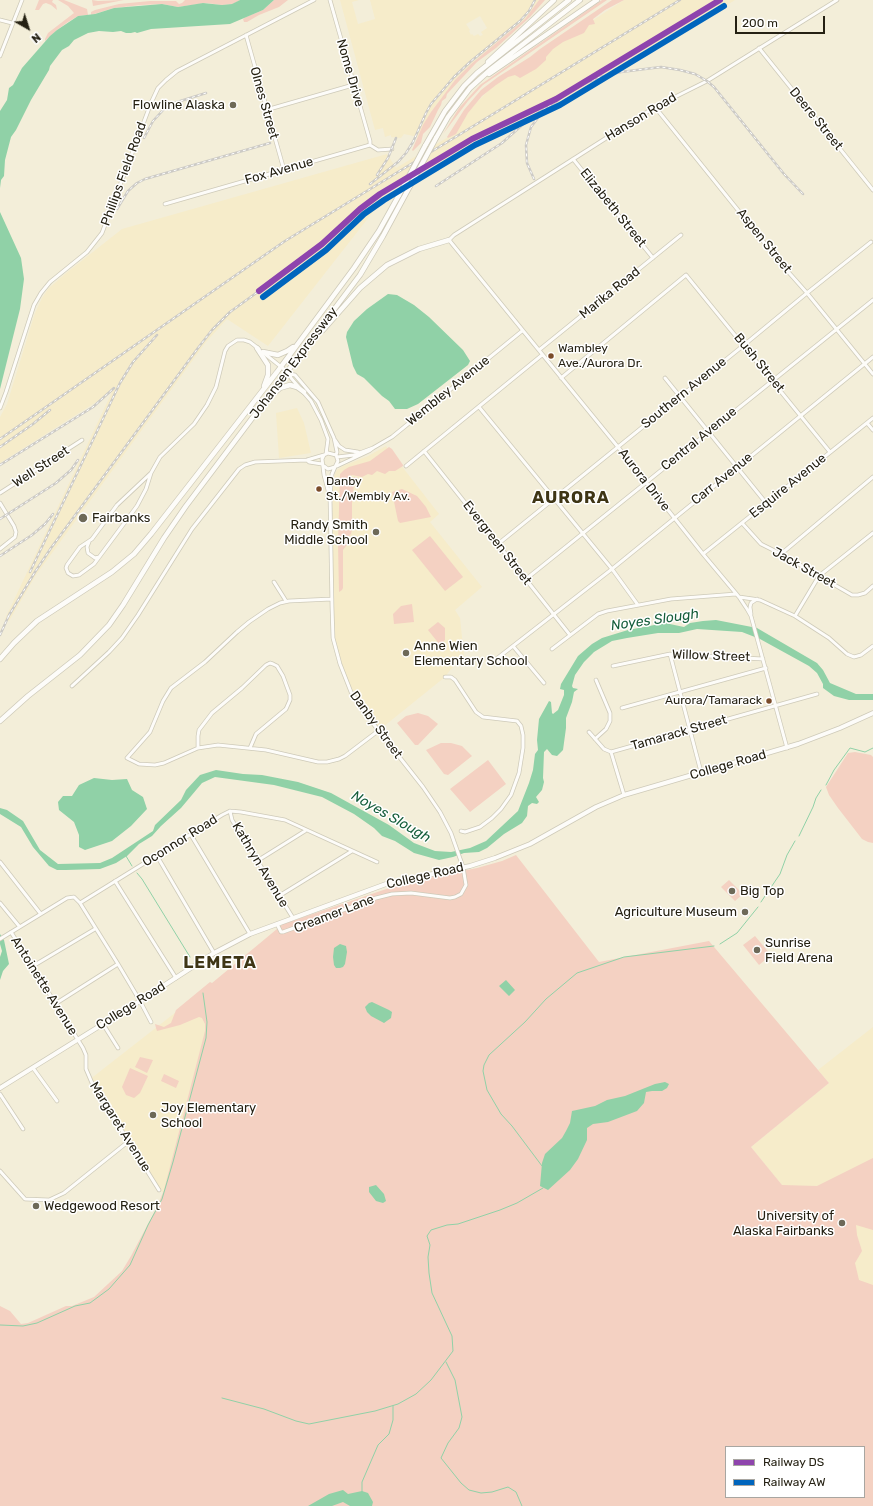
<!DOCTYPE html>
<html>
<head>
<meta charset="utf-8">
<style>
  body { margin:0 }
  #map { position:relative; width:873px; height:1506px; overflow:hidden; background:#f3eed9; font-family:Rubik,sans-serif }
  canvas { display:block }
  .legend { position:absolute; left:725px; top:1446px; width:140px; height:52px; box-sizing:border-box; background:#fff; border:1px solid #a8a6a1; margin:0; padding:5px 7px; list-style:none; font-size:12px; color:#252113 }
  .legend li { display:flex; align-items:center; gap:8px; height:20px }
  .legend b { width:20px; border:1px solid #a8a6a1 }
  .north { position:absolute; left:8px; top:8px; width:40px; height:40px; -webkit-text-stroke:3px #fff; paint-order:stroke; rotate:141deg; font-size:11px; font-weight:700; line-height:16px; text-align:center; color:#252113 }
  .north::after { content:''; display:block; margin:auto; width:14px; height:18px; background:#252113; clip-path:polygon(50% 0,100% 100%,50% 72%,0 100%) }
  .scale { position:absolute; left:735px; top:16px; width:90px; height:18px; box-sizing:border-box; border:2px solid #252113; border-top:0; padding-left:5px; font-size:12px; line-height:14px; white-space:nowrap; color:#252113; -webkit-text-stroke:3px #fff; paint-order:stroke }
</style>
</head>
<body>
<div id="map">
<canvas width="873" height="1506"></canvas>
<ul class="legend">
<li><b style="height:5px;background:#8e44ad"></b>Railway DS</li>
<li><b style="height:5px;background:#0065bd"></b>Railway AW</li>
</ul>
<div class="north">N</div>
<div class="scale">200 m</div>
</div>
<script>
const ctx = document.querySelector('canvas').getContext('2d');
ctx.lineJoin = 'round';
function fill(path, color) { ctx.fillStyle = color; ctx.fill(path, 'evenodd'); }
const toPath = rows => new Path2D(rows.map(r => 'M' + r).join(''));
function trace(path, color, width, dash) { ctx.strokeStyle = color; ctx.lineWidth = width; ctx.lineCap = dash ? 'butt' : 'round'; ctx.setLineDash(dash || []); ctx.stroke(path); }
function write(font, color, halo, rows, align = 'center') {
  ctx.font = font + ' Rubik,sans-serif'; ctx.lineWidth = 3; ctx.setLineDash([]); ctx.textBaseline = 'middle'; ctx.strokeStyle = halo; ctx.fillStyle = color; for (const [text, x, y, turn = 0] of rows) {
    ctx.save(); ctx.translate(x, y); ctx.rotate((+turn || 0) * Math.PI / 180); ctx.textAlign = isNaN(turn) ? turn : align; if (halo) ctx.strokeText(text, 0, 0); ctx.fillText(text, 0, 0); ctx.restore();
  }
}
fill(toPath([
  [340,0,359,0,352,2,358,24,375,19,370,0,539,0,525,19,471,64,455,80,431,112,418,137,404,134,401,138,391,137,391,135,385,137,383,128,375,130],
  [480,16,487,28,481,32,483,35,480,36,478,34,474,36,472,34,471,35,469,31,470,30,466,24],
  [624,0,735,0,600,84,421,172,387,194,268,346,227,319,206,342,36,575,9,621,5,619,112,392,0,463,0,417,7,404,35,313,42,298,48,289,65,274,122,229,387,154,396,168,455,133,466,113,495,84],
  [297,408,304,423,311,453,279,458,276,413],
  [386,446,439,514,430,522,482,587,455,610,460,618,464,657,451,669,445,677,378,731,364,712,345,679,333,638,332,599,333,478,337,470,343,466,368,456],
  [203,991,207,1031,164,1193,159,1190,89,1080],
  [873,1027,873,1298,751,1147,829,1083,818,1070]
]), '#f6ecca');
fill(toPath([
  [39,0,53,0,52,2,56,5,57,10,51,5,46,3,43,4,39,10,35,10],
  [58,0,64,0,87,9,88,15,78,16,68,22,57,30,45,41,45,39,48,33,74,13,68,6],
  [92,0,98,1,124,0,93,6],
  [185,0,240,0,233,4,222,5,206,3,178,7,162,4,141,5,114,8,91,15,91,12,95,10,119,4,150,1,176,1,179,4,182,3],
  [274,0,288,0,279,7,259,15,247,22,244,22,243,19,246,17,263,10],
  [539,0,545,0,530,17,496,48,477,62,447,94,446,98,442,101,441,105,438,110,430,127,423,134,421,143,413,151,412,150,423,125,431,112,455,80,471,64,525,19],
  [602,0,607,0,483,85,468,101,443,134,459,108,480,85],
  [612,0,624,0,605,10,593,19,595,24,589,25,584,33,563,42,553,49,546,57,546,60,536,69,520,78,515,75,508,77,496,85,482,96,468,113,456,134,448,138,447,137,464,110,481,90,498,77,530,57,540,49],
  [389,447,392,449,403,465,403,466,395,471,389,471,385,474,377,471,372,475,368,474,362,477,352,475,349,477,351,478,357,477,358,479,354,484,352,503,352,529,351,534,348,537,350,540,349,542,343,550,343,588,342,590,339,592,338,544,340,474,344,470,349,467,370,461],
  [402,489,417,496,426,507,431,517,400,523,398,521,392,492],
  [430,536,463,577,445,591,412,550],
  [412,604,414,622,394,624,393,614,401,606],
  [438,622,445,628,445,640,440,645,428,630],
  [418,713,428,716,438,724,418,745,415,745,397,723,406,716],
  [441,743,451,743,462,746,472,756,448,775,444,774,426,750],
  [855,752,871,755,873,757,873,843,868,842,862,839,838,808,829,795,826,787,848,753],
  [488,760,506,784,470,812,450,789],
  [516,855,599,962,709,941,829,1083,751,1147,782,1185,817,1186,873,1158,873,1230,856,1225,857,1235,862,1251,855,1263,859,1280,873,1285,873,1506,0,1506,0,1306,10,1311,21,1324,28,1323,66,1306,72,1306,94,1297,122,1271,131,1256,157,1207,164,1190,205,1031,205,1024,202,1018,199,1017,180,1025,157,1031,156,1028,155,1024,164,1027,171,1023,176,1010,210,982,212,983,283,924,407,882,477,868,502,861],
  [726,1447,864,1447,864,1497,726,1497],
  [729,880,743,894,735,901,721,887],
  [755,936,771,955,759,965,743,945],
  [140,1057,153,1060,147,1073,135,1067],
  [130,1068,148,1076,140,1093,134,1098,126,1095,122,1087],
  [164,1074,179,1081,176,1088,161,1081]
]), '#f4d1c2');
fill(toPath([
  [240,0,274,0,263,10,230,24,151,29,137,33,135,32,131,33,126,33,121,31,113,32,99,31,88,33,74,40,69,46,62,50,50,66,49,70,31,100,16,130,11,137,5,160,4,176,1,180,0,188,0,111,7,100,9,88,13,85,22,68,50,36,57,30,78,16,95,14,114,8,162,4,178,7,203,3,222,5,232,4],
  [0,212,21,258,24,279,20,309,0,389],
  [388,294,397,295,414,305,429,317,463,350,470,361,468,365,418,404,407,409,395,409,389,401,382,396,364,378,357,374,353,366,346,337,347,332,354,321,367,309],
  [716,620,757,628,817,663,823,670,830,683,856,694,873,694,873,700,849,700,834,696,823,688,823,684,817,673,809,666,760,639,742,632,697,629,679,633,658,633,627,638,612,641,594,652,584,662,575,675,572,686,573,688,578,689,574,692,572,702,566,718,566,728,563,750,557,756,552,755,547,749,544,752,543,778,544,782,542,790,536,797,539,802,537,804,532,803,528,806,527,816,522,823,504,834,487,848,479,852,464,853,453,857,439,860,414,853,395,841,382,836,374,828,354,814,322,797,274,785,215,777,202,783,181,808,161,826,152,836,139,844,127,856,116,863,100,869,66,870,57,870,49,866,33,847,21,827,0,814,0,808,7,810,23,821,40,850,58,864,100,863,112,858,153,831,155,825,181,800,186,790,200,775,216,770,243,774,262,775,298,782,331,793,389,825,414,843,435,851,451,852,470,848,486,841,518,811,529,783,533,770,535,754,538,750,537,740,539,719,549,701,551,702,552,713,553,714,558,710,564,695,564,690,560,689,561,684,578,656,592,644,602,638,628,630,665,623,684,627,690,623,703,621],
  [94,778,112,780,127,779,132,790,143,797,147,809,131,826,112,841,85,850,79,847,79,835,74,822,59,810,58,802,63,796,72,796,79,785],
  [0,934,4,940,9,964,3,971,0,980,0,957,2,951,0,944],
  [340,944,346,946,347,952,345,964,343,967,340,968,336,968,334,965,333,957,334,948],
  [506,980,515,990,509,996,499,986],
  [372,1002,389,1010,392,1012,391,1018,384,1023,371,1016,367,1012,365,1007,369,1003],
  [665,1082,669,1084,667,1088,662,1091,652,1091,646,1092,644,1103,637,1111,608,1122,593,1124,587,1128,587,1140,578,1159,570,1170,548,1190,540,1186,542,1163,545,1154,562,1138,566,1131,570,1123,572,1111,595,1106,607,1100,625,1096,655,1084],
  [376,1185,384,1194,386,1201,383,1203,376,1201,369,1192,369,1187],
  [343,1490,348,1494,362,1491,368,1493,373,1502,372,1506,350,1506,343,1502,332,1506,308,1506,329,1494]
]), '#90d1a7');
trace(toPath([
  [826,785,834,770,850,748,865,752,873,748],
  [799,836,813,807,816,798,821,790],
  [126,856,132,866],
  [137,873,142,879,190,957],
  [761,902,780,874,787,855,795,841],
  [720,944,737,933,758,907],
  [542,1166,512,1126,501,1114,487,1090,483,1071,484,1065,489,1055,525,1022,546,999,577,973,624,957,714,946],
  [0,1325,23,1326,37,1323,75,1306,90,1303,109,1289,130,1265,148,1225,162,1199,173,1162,206,1038,207,1022,203,993],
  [446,1362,455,1380,462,1417,459,1428,448,1443,441,1458,461,1483,469,1490,481,1493,492,1492,508,1487,516,1492,522,1506],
  [222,1398,264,1409,296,1421,309,1424,375,1411,398,1404,416,1394,431,1380,453,1351,452,1336,432,1293,429,1273,428,1257,430,1245,427,1236,431,1230,447,1225,458,1224,500,1210,517,1203,543,1188],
  [362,1492,362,1482,378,1445,389,1434,393,1420,393,1406]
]), '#90d1a7', 1);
const minor = toPath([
  [330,0,370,141,370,145],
  [0,20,12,23],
  [246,35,284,170],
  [759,48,873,190],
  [0,56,22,0],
  [655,107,783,266,807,293,873,374],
  [266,110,353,85],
  [573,159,653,258],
  [165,204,370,145,378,150,392,149],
  [539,350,681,235],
  [265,354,290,374,291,378,311,401,321,420,328,439,326,454],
  [290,374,295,375,318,402,334,438,337,452,336,455],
  [561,378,686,275,830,452],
  [665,378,766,503],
  [479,407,612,569,638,605],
  [0,408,6,392,34,305,41,293,50,282,87,252,102,233,151,103,158,88,166,80,177,71,314,0],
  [867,423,873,430],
  [335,440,339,446,345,450,358,452],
  [424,451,570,635],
  [337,457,354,455,373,448],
  [307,460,309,462,322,464],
  [324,466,328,469,335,467,338,461,336,455,328,453,324,455,322,459,324,475,329,494],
  [337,466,369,451,373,448,392,437,522,331],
  [406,466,542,355],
  [151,473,117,505,92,539,80,547,67,565,66,568,68,573,73,576,79,575,94,564,137,506,146,489,151,473,160,457,194,424,207,405,216,387,225,351,228,346,237,340,244,340,250,342,259,349],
  [0,493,82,440],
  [0,503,14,526,16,532,15,537,0,549],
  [742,523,761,544,781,554,852,595,858,595,865,593,873,586],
  [89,542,87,547,88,553,95,558,99,557],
  [498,544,744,345,807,293,871,242],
  [703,554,873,418],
  [781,554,873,477],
  [526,579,873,300],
  [274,582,286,601],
  [739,597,760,600,795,616,829,638,847,654,854,657,861,655,873,646],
  [332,599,289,601,280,603,268,609,249,622,237,632,205,662,171,688,163,701,150,732,127,758,139,764,155,765,164,763,198,748,218,745,266,750,318,762,327,762,339,759,345,756,378,731],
  [751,614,750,607,751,603,757,599],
  [795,616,819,576,873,533],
  [513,646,544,683],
  [552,649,598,614,607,611,671,599,736,594],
  [670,654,701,772],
  [495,660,612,569,873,357],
  [613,666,670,654,763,659],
  [445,677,451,677,455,680,476,712,483,717,517,721,521,726,523,735,523,748,519,773,511,795,501,809,492,818,480,827,465,832,461,831],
  [72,686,109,652,122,638,138,615,192,529,239,469,245,465,255,462,307,460,324,455],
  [622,708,766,668],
  [589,732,604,749,611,752,624,795],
  [595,739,606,729,610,721,610,713,596,680],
  [198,748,198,736,199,730,212,713,242,688,266,665,270,663,273,664,277,666,283,676,290,695,290,700,286,709,256,734,250,748],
  [787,748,751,616,747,609,739,597,703,554,618,447,449,240,454,235,655,107,707,81,837,0],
  [611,752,817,694],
  [230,811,232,820,293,918],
  [191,835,250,934],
  [157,856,214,953],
  [257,861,305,831],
  [0,862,40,913],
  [115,881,176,978],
  [279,896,352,851],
  [0,903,19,926],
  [80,903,222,815,230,811,241,812,285,820,377,862],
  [277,924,281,932,283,932,376,898,392,894,411,893,450,898,455,897,461,894,466,885,463,867,451,833,440,812,423,787,364,712,351,692,340,664,333,638,332,607,330,496,332,474,335,467],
  [11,932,83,1048,86,1055,86,1069,92,1083,159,1190],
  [0,939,67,898,74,897,80,903,118,964,140,1001,151,1022],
  [33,966,95,929],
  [55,1004,118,964],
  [103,1024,118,1048],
  [33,1068,57,1101],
  [0,1094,23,1129],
  [0,1171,25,1199,49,1200,64,1193,129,1141]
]);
const major = toPath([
  [0,1088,140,1001,214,953,250,934,386,884,470,866,495,858,530,844,596,807,624,795,798,744,840,728,873,713]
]);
const highway = toPath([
  [488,62,554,0],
  [489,74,597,0],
  [436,138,448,117,470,88,491,69,580,0],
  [425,146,445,111,464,86,477,73,569,0],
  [323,330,360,288,387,265,419,249,449,240],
  [257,348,268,365,268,375,264,386],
  [263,352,278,355,287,351,293,347],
  [272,395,280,388,290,385,297,387,304,392],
  [0,659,14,643,37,621,112,572,134,554,151,534,277,372,354,268,379,231,399,195],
  [0,721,28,696,80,655,109,625,123,605,164,538,186,506,360,275,383,236,410,186]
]);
trace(minor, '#cecab9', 4.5);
trace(major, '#cecab9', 5.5);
trace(highway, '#cecab9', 6);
trace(minor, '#fdfcf9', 3);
trace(major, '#fdfcf9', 4);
trace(highway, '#fdfcf9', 4.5);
const rail = toPath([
  [581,85,600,77,621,72,661,67,680,70,695,74,707,81,714,87,784,174,803,194],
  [144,138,153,121,165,108,174,103,206,93],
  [377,175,388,158,396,138],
  [534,179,527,163,526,145,531,127,540,115],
  [370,184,398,162,406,153,413,142,426,113,431,104,454,77,470,62,520,21,529,11,535,0],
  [436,186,502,143,530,118,557,101,571,90],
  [117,209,128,191,137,183,145,179,270,143],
  [0,439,285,241,680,0],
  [0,447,33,424,50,410],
  [0,465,93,407,114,388],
  [0,519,56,483,71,470,78,460],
  [0,556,32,535,45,524,53,514],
  [30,572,120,383,133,362,157,335],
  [8,617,35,572,51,548,198,348,212,330,230,312,259,291],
  [0,635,10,613]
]);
trace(rail, '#cccac5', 2.5);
trace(rail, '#fff', 1, [3]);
const highwayBridge = toPath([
  [410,186,436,138],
  [399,195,425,146]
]);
trace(highwayBridge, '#cecab9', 6, []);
trace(highwayBridge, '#fdfcf9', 4.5);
trace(toPath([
  [259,291,322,244,360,209,380,194,472,139,556,99,720,0]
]), '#8e44ad', 6);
trace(toPath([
  [263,297,326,250,364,214,384,200,475,145,560,105,724,6]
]), '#0065bd', 6);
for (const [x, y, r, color] of [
  [233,105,4,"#6d6958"],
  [551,356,3.5,"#7a4b2a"],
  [319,489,3.5,"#7a4b2a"],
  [83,518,5,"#6d6958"],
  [376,532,4,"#6d6958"],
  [406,653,4,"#6d6958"],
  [769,701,3.5,"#7a4b2a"],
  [732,891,4,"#6d6958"],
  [745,912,4,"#6d6958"],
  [757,950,4,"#6d6958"],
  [153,1115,4,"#6d6958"],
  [36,1206,4,"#6d6958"],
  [842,1223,4,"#6d6958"]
]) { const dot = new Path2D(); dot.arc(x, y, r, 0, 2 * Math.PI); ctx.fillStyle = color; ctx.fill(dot); trace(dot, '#fff', 1.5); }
write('12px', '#252113', '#fff', [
  ["Wambley",558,349],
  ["Ave./Aurora Dr.",558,364],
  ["Danby",326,482],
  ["St./Wembly Av.",326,497],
  ["Aurora/Tamarack",762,701,"right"]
], 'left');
write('13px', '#252113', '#fff', [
  ["Nome Drive",350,73,74],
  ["Olnes Street",264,103,74],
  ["Hanson Road",641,117,-31],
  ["Deere Street",816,119,51],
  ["Fox Avenue",279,171,-16],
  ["Phillips Field Road",124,174,-70],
  ["Elizabeth Street",613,208,51],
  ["Aspen Street",764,241,51],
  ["Marika Road",610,293,-39],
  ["Johansen Expressway",294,363,-53],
  ["Bush Street",759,363,51],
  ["Wembley Avenue",448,391,-39],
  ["Southern Avenue",684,393,-39],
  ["Central Avenue",699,439,-39],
  ["Well Street",41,467,-33],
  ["Carr Avenue",722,479,-39],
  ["Aurora Drive",644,480,52],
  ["Esquire Avenue",788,486,-39],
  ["Evergreen Street",497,543,52],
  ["Jack Street",804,568,29],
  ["Willow Street",711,656,2],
  ["Danby Street",376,725,54],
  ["Tamarack Street",679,733,-16],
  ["College Road",728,765,-16],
  ["Oconnor Road",180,841,-32],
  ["Kathryn Avenue",260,865,59],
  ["College Road",425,876,-13],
  ["Creamer Lane",334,914,-21],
  ["Antoinette Avenue",44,986,58],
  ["College Road",131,1006,-32],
  ["Margaret Avenue",120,1127,58]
]);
write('13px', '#252113', '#fff', [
  ["Flowline Alaska",225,105,"right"],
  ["Fairbanks",92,518],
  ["Randy Smith",368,525,"right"],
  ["Middle School",368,540,"right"],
  ["Anne Wien",414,646],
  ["Elementary School",414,661],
  ["Big Top",740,891],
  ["Agriculture Museum",737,912,"right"],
  ["Sunrise",765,943],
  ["Field Arena",765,958],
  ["Joy Elementary",161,1108],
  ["School",161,1123],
  ["Wedgewood Resort",44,1206],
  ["University of",834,1216,"right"],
  ["Alaska Fairbanks",834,1231,"right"]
], 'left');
write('italic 14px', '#165e3c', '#fff', [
  ["Noyes Slough",655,620,-8],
  ["Noyes Slough",391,817,30]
]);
ctx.letterSpacing = '1px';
write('bold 17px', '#3e3515', '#fff', [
  ["AURORA",571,498],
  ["LEMETA",220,963]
]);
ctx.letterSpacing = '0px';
</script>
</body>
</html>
